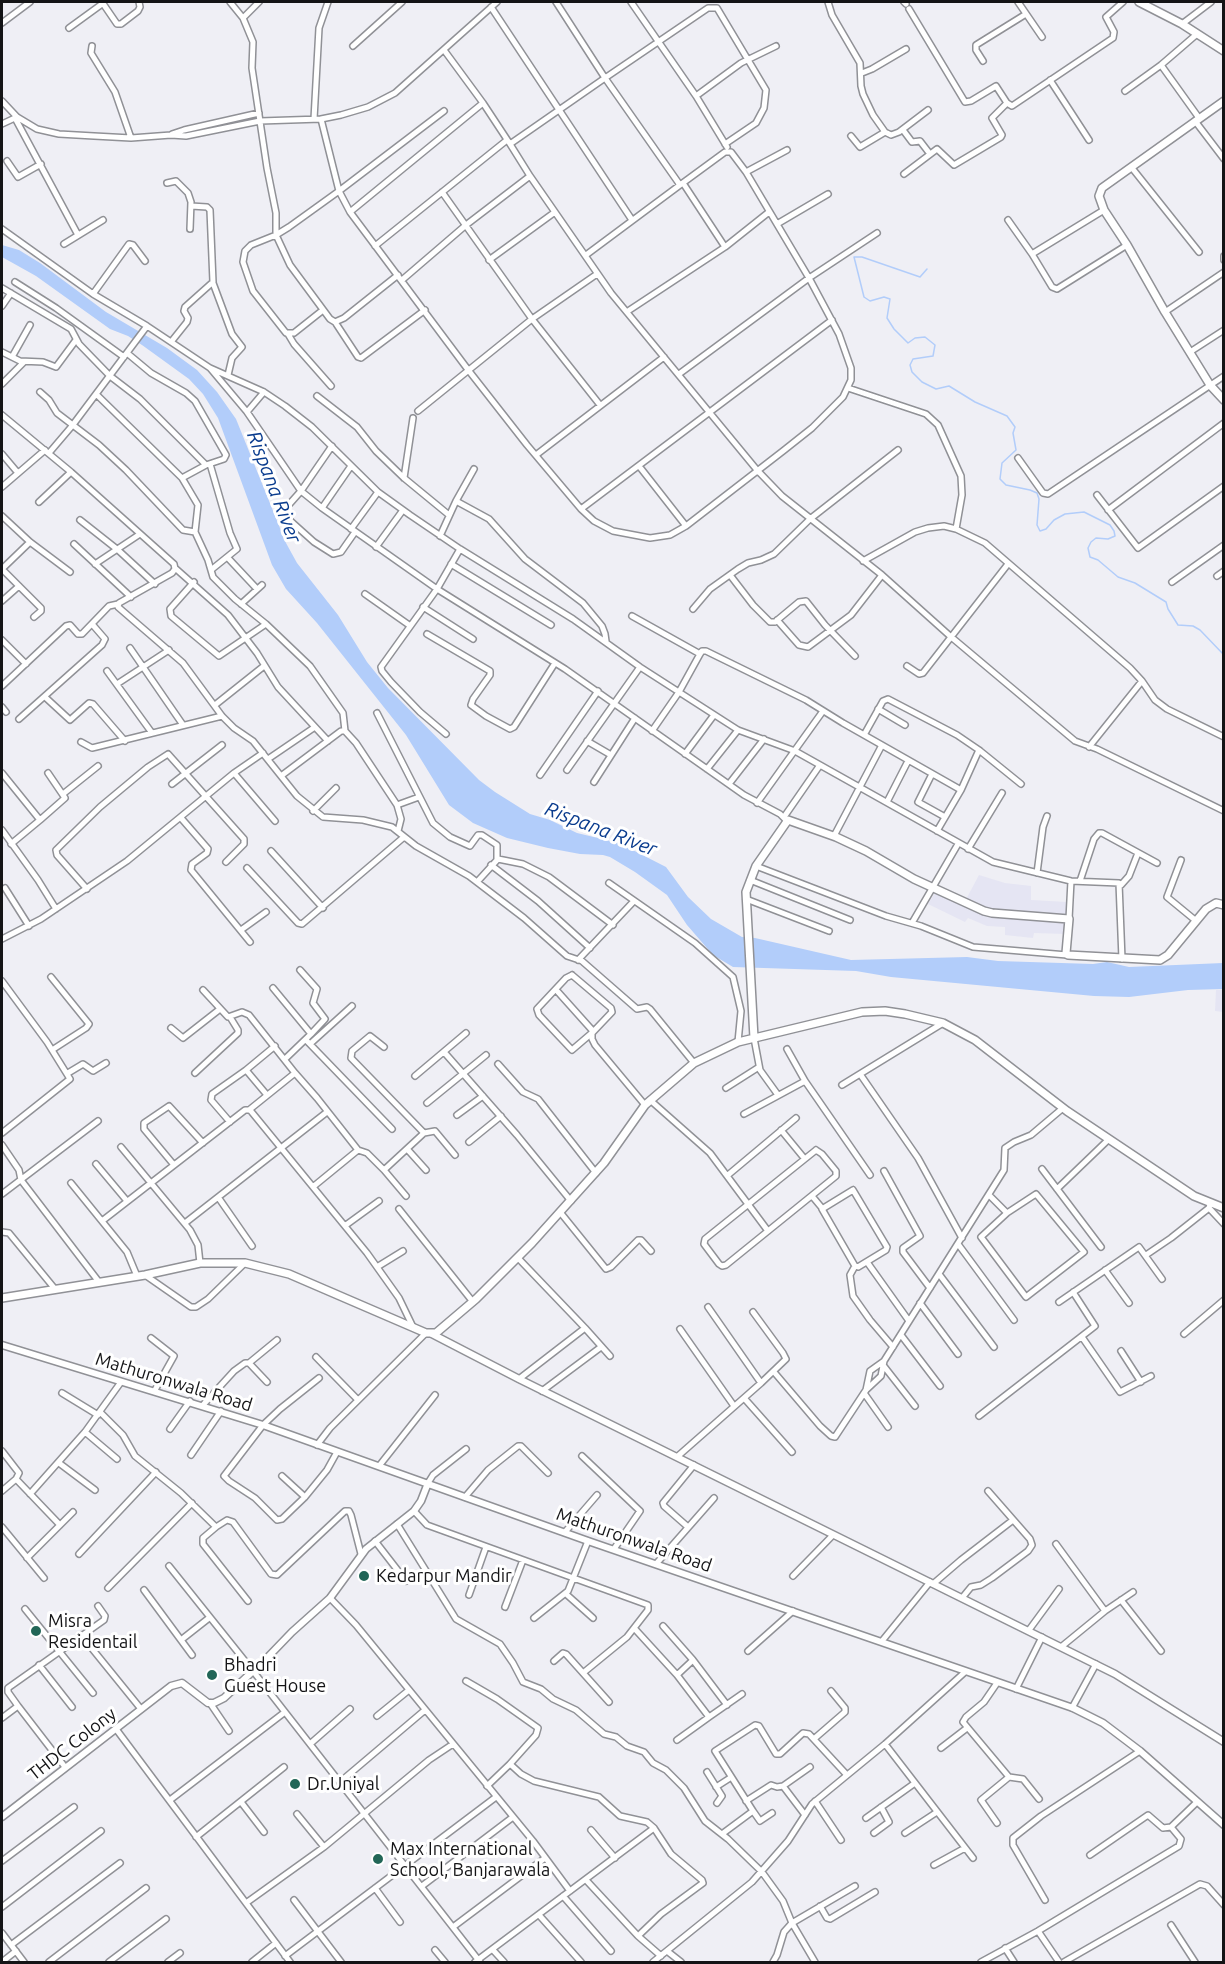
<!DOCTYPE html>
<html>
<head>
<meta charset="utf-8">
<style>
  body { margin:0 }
  #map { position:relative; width:1225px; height:1964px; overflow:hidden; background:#efeff5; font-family:Ubuntu,sans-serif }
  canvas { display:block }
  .frame { position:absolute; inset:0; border:3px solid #141416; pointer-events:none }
</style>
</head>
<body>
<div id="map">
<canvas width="1225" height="1964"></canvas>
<div class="frame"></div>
</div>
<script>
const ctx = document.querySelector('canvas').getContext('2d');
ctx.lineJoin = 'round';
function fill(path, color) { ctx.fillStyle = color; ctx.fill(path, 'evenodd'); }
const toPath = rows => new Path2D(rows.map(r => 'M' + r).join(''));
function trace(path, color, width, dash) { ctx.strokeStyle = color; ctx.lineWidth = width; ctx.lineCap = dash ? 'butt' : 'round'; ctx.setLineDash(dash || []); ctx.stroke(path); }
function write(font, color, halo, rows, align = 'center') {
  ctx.font = font + ' Ubuntu,sans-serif'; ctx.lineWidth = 6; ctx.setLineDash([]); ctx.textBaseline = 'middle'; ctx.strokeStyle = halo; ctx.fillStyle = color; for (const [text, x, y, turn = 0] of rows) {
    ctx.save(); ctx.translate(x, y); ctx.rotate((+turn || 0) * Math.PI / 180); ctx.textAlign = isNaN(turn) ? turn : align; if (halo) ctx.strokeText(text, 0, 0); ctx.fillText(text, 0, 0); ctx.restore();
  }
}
fill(toPath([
  [979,875,1005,883,1031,886,1031,900,1067,902,1066,934,1034,933,1033,938,1005,935,1005,927,987,926,968,918,965,922,928,904,936,891,963,905],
  [1216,990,1223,990,1223,1012,1215,1011]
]), '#e5e5f3');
fill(toPath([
  [2,245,19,250,40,263,106,312,167,348,197,370,217,392,236,419,286,543,297,563,338,615,367,662,388,688,479,780,495,792,530,814,550,820,577,833,619,843,666,867,688,897,711,919,742,937,755,938,851,960,967,957,998,961,1093,964,1107,962,1129,967,1223,963,1223,989,1188,990,1129,997,1094,996,891,977,856,971,733,967,713,955,687,925,667,895,635,872,610,857,603,855,580,854,548,848,507,838,473,823,449,805,406,735,317,623,286,589,272,565,218,418,203,394,189,379,142,345,128,336,110,329,36,276,2,257]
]), '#b2cdfa');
trace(toPath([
  [927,269,920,277,862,257,854,257,864,297,870,301,884,297,890,299,887,318,894,329,908,343,915,338,925,337,935,345,933,356,913,359,910,365,912,372,922,382,936,389,949,386,975,402,1007,416,1015,427,1013,433,1016,450,1002,463,1000,479,1006,485,1030,490,1037,493,1039,499,1037,525,1040,531,1046,529,1054,520,1065,514,1084,512,1110,525,1114,531,1115,536,1108,539,1096,538,1091,542,1088,548,1090,557,1098,560,1118,577,1135,583,1166,602,1168,609,1178,625,1193,626,1200,630,1224,655]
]), '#b2cdfa', 1.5);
const minor = toPath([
  [230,2,243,18,259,2],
  [556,2,605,78,708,8,717,8,766,90,764,108,756,123,725,144],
  [631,2,696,96,727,147],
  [828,2,832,15,860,63,861,86,863,94,873,115,885,132,891,135,899,132,928,110],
  [904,2,906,4],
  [1018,2,1042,37],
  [491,7,632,220],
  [909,9,965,102,971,101,996,86,1007,103,1012,106,1113,38,1114,32,1106,17,1123,2],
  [243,18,253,42,252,68,267,168,276,213,276,235,290,265,330,319,335,322,344,318,398,275],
  [2,23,30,2],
  [1182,24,1211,2],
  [69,28,102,4,104,5,117,24,121,24,138,11,140,7,139,2],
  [92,46,91,53,115,92,131,138],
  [353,46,402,2],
  [444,50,483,103,350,212,469,371,527,445,581,509,594,521,613,531,650,538,670,535,686,526,783,451,812,428,843,397,851,380,851,368,839,334,809,278,746,172,731,152,725,152,680,185,605,78,510,144,483,103],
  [983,61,976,50,976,45,1026,14],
  [1161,65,1199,118],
  [862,73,872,69,906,49],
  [1050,80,1089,140],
  [1125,91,1161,65,1197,34],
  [696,96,741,63,776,46],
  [2,101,17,117,37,129,59,134,94,136,131,138,171,135,186,136,260,121,321,119,341,115,368,107,395,93,497,2],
  [15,118,78,235],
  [314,119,319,28,328,2],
  [321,119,339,191,350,212],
  [1195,121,1224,159],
  [2,124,17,117],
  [903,130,912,142,920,141,930,154],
  [172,134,184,130,259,113],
  [851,136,860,147,885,132],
  [7,161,18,177,41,164],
  [1132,168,1199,252],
  [746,172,787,150],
  [904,174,937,149,954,165,1001,137,1002,135,992,118,1007,103],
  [530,176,611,293,757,470,782,496,882,575,950,636,1075,741,1097,749,1224,811],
  [167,183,176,181,188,193,191,202,190,229],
  [683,183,725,247],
  [442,192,532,319,600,405],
  [1008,220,1032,254,1104,210],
  [777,224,828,194],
  [2,229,93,294,147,326,210,368,247,412,301,491,322,508,437,589,565,669,744,795,780,814,787,821],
  [64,244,103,220],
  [375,246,507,140],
  [1032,254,1052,287,1057,289,1127,245],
  [586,255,680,185],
  [1224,256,1224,260],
  [489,260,555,212],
  [402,280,466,225,530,176,510,144],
  [15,282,56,308,124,357],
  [213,283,232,334,242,347,232,358,228,375],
  [2,288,71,329,79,344,110,376,140,399,206,465],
  [93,294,129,244,133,245,145,261],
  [2,306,11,293],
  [323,310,294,333,286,333,253,291,243,262,245,251,251,245,276,235,289,227,339,191,444,111],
  [628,311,725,247,769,212],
  [1165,312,1224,272],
  [335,322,358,357,361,358,425,310],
  [147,326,96,394,182,478,198,505,195,532,208,560,213,577,235,599,266,624],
  [288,334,294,344,331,386],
  [171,342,187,322,188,318,184,311,185,307,213,282,210,210,207,207,191,206],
  [2,352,20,361,43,362,56,367,76,340],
  [1190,352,1224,330],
  [127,353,151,373,186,393,195,401,226,455,224,459,206,465,182,478],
  [12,357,30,325],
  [210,368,264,392,285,406,312,427,378,492,410,515,460,549,573,619,640,667,738,730,795,751,993,862,1071,881,1119,883,1122,959],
  [679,374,809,278,877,233],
  [2,384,24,362],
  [848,388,926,414,938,425,961,476,962,495,956,529],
  [40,392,49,400,57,413,99,445,126,470,183,530,195,532],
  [317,396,357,427,376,451,404,478,449,515],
  [418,411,532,319,597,274],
  [247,412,264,392],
  [2,415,71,472,174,564,175,569,172,573,119,603,118,607,183,663,222,716,234,728,253,741,297,796,323,817,363,820,392,827,416,846,469,876,524,918,567,956,582,961,637,1009,647,1007,650,1009,694,1063],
  [332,446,301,491,285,509,285,516,314,542,333,554,341,552,355,532],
  [49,453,72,426,96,394],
  [2,454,18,473],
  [536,455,664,357],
  [1018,458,1043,493,1048,494,1224,376],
  [210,464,230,533,237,549,211,570],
  [639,466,686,526],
  [404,478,413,418],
  [2,487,45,450],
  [1097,495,1138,548,1224,486],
  [456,501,489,519,525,559,583,603,602,626,605,634,606,641],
  [39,502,71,472],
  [322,508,351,466],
  [581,509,832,320],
  [1108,510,1224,423],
  [2,516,30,542,70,572],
  [80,520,118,550,155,584],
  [351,529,378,492],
  [440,536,456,501,474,469],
  [74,544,131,597],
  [376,547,403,510],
  [228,558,257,589],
  [863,561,915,532,928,528,944,526,956,529,985,543,1130,668,1142,681,1089,747],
  [95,564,140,534],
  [451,564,551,625],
  [175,568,228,615,257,653,278,687,328,741],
  [2,569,41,608,41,611,34,617],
  [2,569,30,542],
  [730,575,753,605,770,622,775,622,799,602,806,601,825,625,855,656],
  [1217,576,1224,571],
  [194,582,170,609,171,616,219,656,266,624,310,666,343,713,345,731],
  [1172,582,1224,545],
  [365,594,409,625],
  [2,601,19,586],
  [241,604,262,585],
  [423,607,473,639],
  [693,609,710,589,738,569,748,563,761,560,774,554,810,519,898,450],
  [632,616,700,654],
  [777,620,799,645,808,647,851,615,882,575],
  [427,634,490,671,490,675,473,699,471,705,486,716,510,729,514,727,555,663],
  [2,640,26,664],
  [130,648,183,725],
  [907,666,919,674,923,673,1008,564],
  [107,671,152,733],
  [1142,681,1155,700,1167,709,1224,737],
  [117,684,169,650],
  [2,686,66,626,70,625,78,634,82,634,109,606,118,604],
  [45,697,70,720,89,703,93,704,125,741],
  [215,705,264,666],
  [2,707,6,712],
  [878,709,905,725],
  [377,713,433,823,450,837,470,846,478,835,482,835,497,845,497,860],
  [19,719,102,645,105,639,92,624],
  [652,731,679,692,700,654,702,651,706,651,806,700,843,723,961,790,937,831],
  [446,734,420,712,391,682,382,671,381,667,437,589,460,549],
  [864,735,883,701,888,699,957,735,979,750,1021,784],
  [587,741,611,755],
  [81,742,92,748,222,716],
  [685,754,714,715],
  [268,759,315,727],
  [707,769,738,730],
  [567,770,640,667],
  [2,773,40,820,11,844],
  [234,773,275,821],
  [932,774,918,802,945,817],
  [540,775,598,691],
  [281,776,341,731,345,731,356,743,397,805,401,819,398,831],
  [594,782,635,718],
  [172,784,222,745],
  [729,784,764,739],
  [961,790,979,750],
  [63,794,98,766],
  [887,802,908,761],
  [757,803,823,711],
  [397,805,419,797],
  [313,811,336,788],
  [784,817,820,765],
  [181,818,208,849,207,853,192,864,191,870,250,942],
  [40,820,65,798,48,773],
  [2,830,38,880,56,909],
  [834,836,882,745],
  [968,849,1002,793],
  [271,851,323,908],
  [1181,860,1167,897,1195,920],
  [491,865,538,901,590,948],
  [756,866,886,916,921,926,973,947,1067,955],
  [247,868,298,923,302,924,404,837],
  [1037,873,1043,827,1047,816],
  [750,880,850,920],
  [1080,881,1094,839,1099,833,1102,833,1157,863],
  [477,882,498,859,523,864,549,877,613,925],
  [609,883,695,943,733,977,741,1011,738,1042],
  [1121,885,1129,876,1138,853],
  [5,888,29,926],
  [87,889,57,855,56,850,100,807,148,767,168,754,244,839,244,844,226,862],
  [746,899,829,931],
  [1069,919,1071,881],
  [912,923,958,844],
  [241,930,266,912],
  [2,939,41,919,127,861,234,773,263,753],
  [578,960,634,901],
  [300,970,317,989,313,1003,325,1019,311,1034],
  [572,975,611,1008,612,1012,593,1032,572,1050,539,1015,537,1009,566,978,572,975],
  [51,977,89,1024,86,1028,52,1050],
  [2,981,47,1042,70,1079,2,1133],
  [273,988,311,1034,285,1059],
  [203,990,228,1017,242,1012,249,1015,295,1073],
  [558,992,592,1030,592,1039,595,1045,645,1105],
  [171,1028,183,1038,220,1009],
  [754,1038,760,1070,778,1095],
  [306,1040,392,1129],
  [310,1044,352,1006],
  [787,1049,805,1081],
  [444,1052,517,1135,571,1201],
  [498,1064,523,1092,538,1099,596,1173],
  [246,1070,275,1046],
  [68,1073,83,1064,93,1071,106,1063],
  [195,1073,238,1033,238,1030,230,1017],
  [860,1074,918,1158,962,1238],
  [415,1076,466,1033],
  [842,1085,943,1023],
  [726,1088,759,1067],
  [650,1100,710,1153,768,1231],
  [427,1103,486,1055],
  [249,1110,295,1073,317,1098,358,1150,314,1186],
  [744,1114,805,1081,870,1175],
  [457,1115,483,1096],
  [230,1122,211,1100,212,1094,246,1070,267,1095],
  [781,1130,804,1158],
  [424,1133,435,1131,455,1155],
  [469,1142,501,1116],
  [2,1145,19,1170,21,1180,99,1282],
  [121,1147,190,1230,198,1245,200,1263],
  [358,1150,367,1153,384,1170,424,1133,351,1058,352,1051,370,1036,384,1047],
  [408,1150,426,1170],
  [816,1150,822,1154,836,1171,836,1176,726,1265,722,1266,719,1264,704,1244,705,1239,816,1150],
  [96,1164,127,1201],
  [174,1165,144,1129,144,1123,169,1106,203,1143],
  [1042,1169,1101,1247],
  [384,1170,406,1196],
  [884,1171,920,1236,903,1248,903,1252,930,1288],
  [728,1175,796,1118],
  [71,1183,127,1252,137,1276],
  [1057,1189,1109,1139],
  [853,1190,887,1247,886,1250,858,1267,855,1266,822,1209,853,1190],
  [2,1194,98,1121],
  [989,1195,1007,1213,1036,1194,1084,1252,1026,1297,981,1237,1007,1213],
  [812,1196,822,1208],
  [218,1197,252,1246],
  [1209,1208,1224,1224],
  [399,1209,473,1302],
  [560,1212,606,1269,611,1267,638,1240,641,1240,651,1251],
  [102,1221,245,1110,250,1110,367,1253,399,1298,413,1327],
  [185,1223,327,1112],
  [346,1225,379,1201],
  [2,1232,9,1233,55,1289],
  [958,1244,1014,1320],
  [1146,1255,1171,1238,1209,1208,1210,1204],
  [518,1258,585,1328,519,1379],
  [867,1262,909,1321],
  [855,1266,850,1275,853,1296,870,1320,893,1347],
  [377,1267,403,1251],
  [1105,1270,1129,1303],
  [939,1274,994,1347],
  [145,1275,191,1307,196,1307,208,1299,245,1263],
  [1059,1302,1139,1247,1162,1279],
  [920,1303,958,1354],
  [753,1312,783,1353,786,1359,761,1383],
  [585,1328,610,1356],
  [680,1329,734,1406],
  [1184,1334,1224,1300],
  [901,1335,940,1386],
  [1082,1337,1120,1392,1151,1376],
  [151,1338,174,1356,155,1390],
  [1121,1351,1141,1382],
  [316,1357,358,1400],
  [249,1363,277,1340],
  [883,1365,915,1406],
  [774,1372,820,1426,831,1436,835,1437,866,1390,870,1371,884,1361],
  [319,1378,280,1409,263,1425,224,1476,229,1481,255,1498,277,1520,282,1519,305,1497,327,1470,337,1452],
  [866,1390,881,1376,884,1361,1004,1170,1005,1148,1014,1142,1031,1135,1063,1108],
  [542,1391,601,1347],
  [62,1393,98,1415],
  [864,1393,888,1427],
  [744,1398,792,1452],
  [203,1405,234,1371,245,1363,249,1363,267,1382],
  [100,1412,123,1435,135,1456,181,1493,216,1527,227,1520,233,1522,271,1574,277,1575,345,1511,349,1511,351,1515,361,1554],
  [979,1416,1095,1326,1073,1292],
  [170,1429,190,1401],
  [85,1432,117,1459],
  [317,1445,330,1428,426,1333],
  [2,1451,19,1473,16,1479,60,1525],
  [191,1455,221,1411],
  [582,1456,640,1511,614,1549],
  [678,1456,761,1383,708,1307],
  [59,1463,95,1490],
  [379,1466,435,1395],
  [282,1476,305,1497],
  [428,1483,433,1475,466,1449],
  [2,1491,16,1479],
  [30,1494,85,1432,121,1382],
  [465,1497,488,1470,518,1446,521,1446,548,1473],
  [414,1511,427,1525,648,1605,648,1610,627,1637,583,1673],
  [397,1524,456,1619,500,1644,513,1663,523,1682,541,1689,553,1699,576,1710,604,1734,616,1737,627,1746,644,1752,653,1763,666,1770,684,1788,705,1821,728,1839,762,1872,783,1901,792,1923,784,1932,777,1955,773,1962],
  [2,1527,44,1578],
  [216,1527,203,1538,203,1544,248,1601],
  [688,1527,664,1506,663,1503,694,1465],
  [565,1532,597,1495],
  [375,1541,406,1581],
  [1056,1544,1105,1611],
  [79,1554,156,1472],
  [27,1558,73,1512],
  [656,1564,714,1498],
  [169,1566,253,1671,480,1962],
  [793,1576,833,1535],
  [933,1584,961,1560,1013,1520],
  [108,1588,192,1503],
  [144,1590,192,1655],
  [566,1594,593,1618],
  [469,1595,486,1547],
  [330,1598,356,1625,533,1841,570,1891],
  [962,1598,971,1587,981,1585,992,1578,1028,1551,1032,1545,1030,1539,988,1491],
  [1121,1600,1161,1651],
  [505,1607,523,1560],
  [25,1609,93,1693],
  [534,1618,568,1591,588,1541],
  [663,1626,693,1660,727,1705],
  [634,1628,677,1675,709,1717,742,1694],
  [1029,1630,1059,1589],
  [81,1635,141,1709],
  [181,1640,209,1618],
  [882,1641,930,1582],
  [1061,1647,1105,1611,1133,1592],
  [748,1651,793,1611],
  [554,1661,563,1653,566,1654,609,1702],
  [39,1665,72,1707],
  [677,1675,693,1660],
  [466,1681,497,1699,538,1728,536,1735,510,1764],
  [1016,1689,1042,1637],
  [210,1703,229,1731],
  [1072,1708,1096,1664],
  [377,1716,409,1690],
  [2,1718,18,1706],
  [116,1729,290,1962],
  [815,1738,845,1712,845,1708,831,1691],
  [677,1740,709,1717],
  [310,1744,350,1709],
  [885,1744,973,1858],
  [941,1748,967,1728],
  [65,1767,18,1706,8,1692,8,1688,104,1620,105,1616,98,1606],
  [707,1772,722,1796,717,1803],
  [1009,1777,1023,1779,1039,1799],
  [340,1782,425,1710],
  [487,1786,510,1764,521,1774,534,1781,599,1797,620,1816,647,1822,654,1828],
  [783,1786,810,1767],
  [716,1787,730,1778],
  [170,1800,285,1712],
  [746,1801,771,1785,777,1787,783,1786,805,1815],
  [815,1801,841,1840],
  [241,1802,264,1832],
  [753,1811,760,1821,772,1813],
  [297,1814,324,1847],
  [866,1818,915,1783],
  [997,1823,981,1800,1009,1777,963,1722,966,1717,984,1702,997,1683],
  [591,1830,615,1858],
  [874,1833,889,1822,881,1807],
  [905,1833,937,1812],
  [722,1834,753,1811,715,1751,755,1725,759,1726,776,1754,780,1754,803,1733,809,1734,846,1774],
  [196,1837,284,1767],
  [1090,1855,1148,1815,1163,1828,1171,1827],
  [2,1861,74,1807],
  [934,1865,965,1848],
  [422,1886,513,1817],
  [375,1888,400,1922],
  [563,1896,611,1951],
  [294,1900,341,1962],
  [1045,1900,1013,1845,1013,1838,1041,1816,1140,1751],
  [246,1903,324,1847,429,1760,453,1744],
  [820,1906,827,1918,830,1919,875,1892],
  [2,1907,101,1831],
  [539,1915,581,1962],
  [1171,1925,1195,1962],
  [453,1927,545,1858],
  [1038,1931,1059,1962],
  [2,1933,24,1962],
  [638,1936,661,1956],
  [11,1945,120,1863],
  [1005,1948,1014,1962],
  [435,1950,445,1962],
  [493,1950,504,1962],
  [667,1951,681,1962],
  [285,1956,496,1797],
  [2,1962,16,1951],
  [49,1962,146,1888],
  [109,1962,166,1919],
  [168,1962,180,1953],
  [252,1962,276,1943],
  [475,1962,654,1828,671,1854,702,1880,703,1883,661,1914,638,1936,586,1880],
  [653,1962,752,1882,788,1841,812,1804,885,1744,965,1672],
  [815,1962,792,1923,855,1886],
  [981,1962,1038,1931,1179,1846,1181,1839,1171,1827,1197,1802],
  [1064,1962,1200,1884,1207,1886,1224,1905]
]);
const tertiary = toPath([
  [432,1334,519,1379,1115,1674,1224,1742],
  [2,1345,263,1425,588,1541,1073,1708,1103,1723,1140,1751,1224,1825],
  [2,1817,171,1686,182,1683,208,1703,214,1703,224,1698,266,1659,292,1632,330,1598,366,1549,414,1511,421,1501,428,1483]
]);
const secondary = toPath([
  [1139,2,1182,24,1224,51],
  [1224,101,1102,188,1099,196,1104,210,1127,245,1165,312,1210,385,1224,400],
  [754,1038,746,892,756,866,788,820,836,837,866,851,914,879,984,911,992,913,1069,919,1066,953,1068,955,1160,960,1168,955,1206,909,1216,903,1224,905],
  [2,1298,145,1275,200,1263,245,1263,289,1274,426,1333,436,1333,476,1299,532,1243,604,1163,645,1105,694,1063,738,1042,862,1012,885,1011,905,1014,943,1023,975,1040,1067,1111,1194,1196,1224,1208]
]);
trace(minor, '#909196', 8);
trace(tertiary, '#909196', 9);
trace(secondary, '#909196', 10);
trace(minor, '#fff', 5);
trace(tertiary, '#fff', 6);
trace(secondary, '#fff', 7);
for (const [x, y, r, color] of [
  [364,1576,6,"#226657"],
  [36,1631,6,"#226657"],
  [212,1675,6,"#226657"],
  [295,1784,6,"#226657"],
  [378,1859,6,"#226657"]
]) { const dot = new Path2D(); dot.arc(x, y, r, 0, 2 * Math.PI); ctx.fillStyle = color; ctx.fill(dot); trace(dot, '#fff', 2); }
write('18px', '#141416', '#fff', [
  ["Mathuronwala Road",174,1382,17],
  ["Mathuronwala Road",634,1540,19],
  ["THDC Colony",72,1744,-38]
]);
write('18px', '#141416', '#fff', [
  ["Kedarpur Mandir",376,1576],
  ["Misra",48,1621],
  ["Residentail",48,1642],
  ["Bhadri",224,1665],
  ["Guest House",224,1686],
  ["Dr.Uniyal",307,1784],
  ["Max International",390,1849],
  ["School, Banjarawala",390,1870]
], 'left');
write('italic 20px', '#0a3c8e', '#fff', [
  ["Rispana River",274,487,69],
  ["Rispana River",601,829,21]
]);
</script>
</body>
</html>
